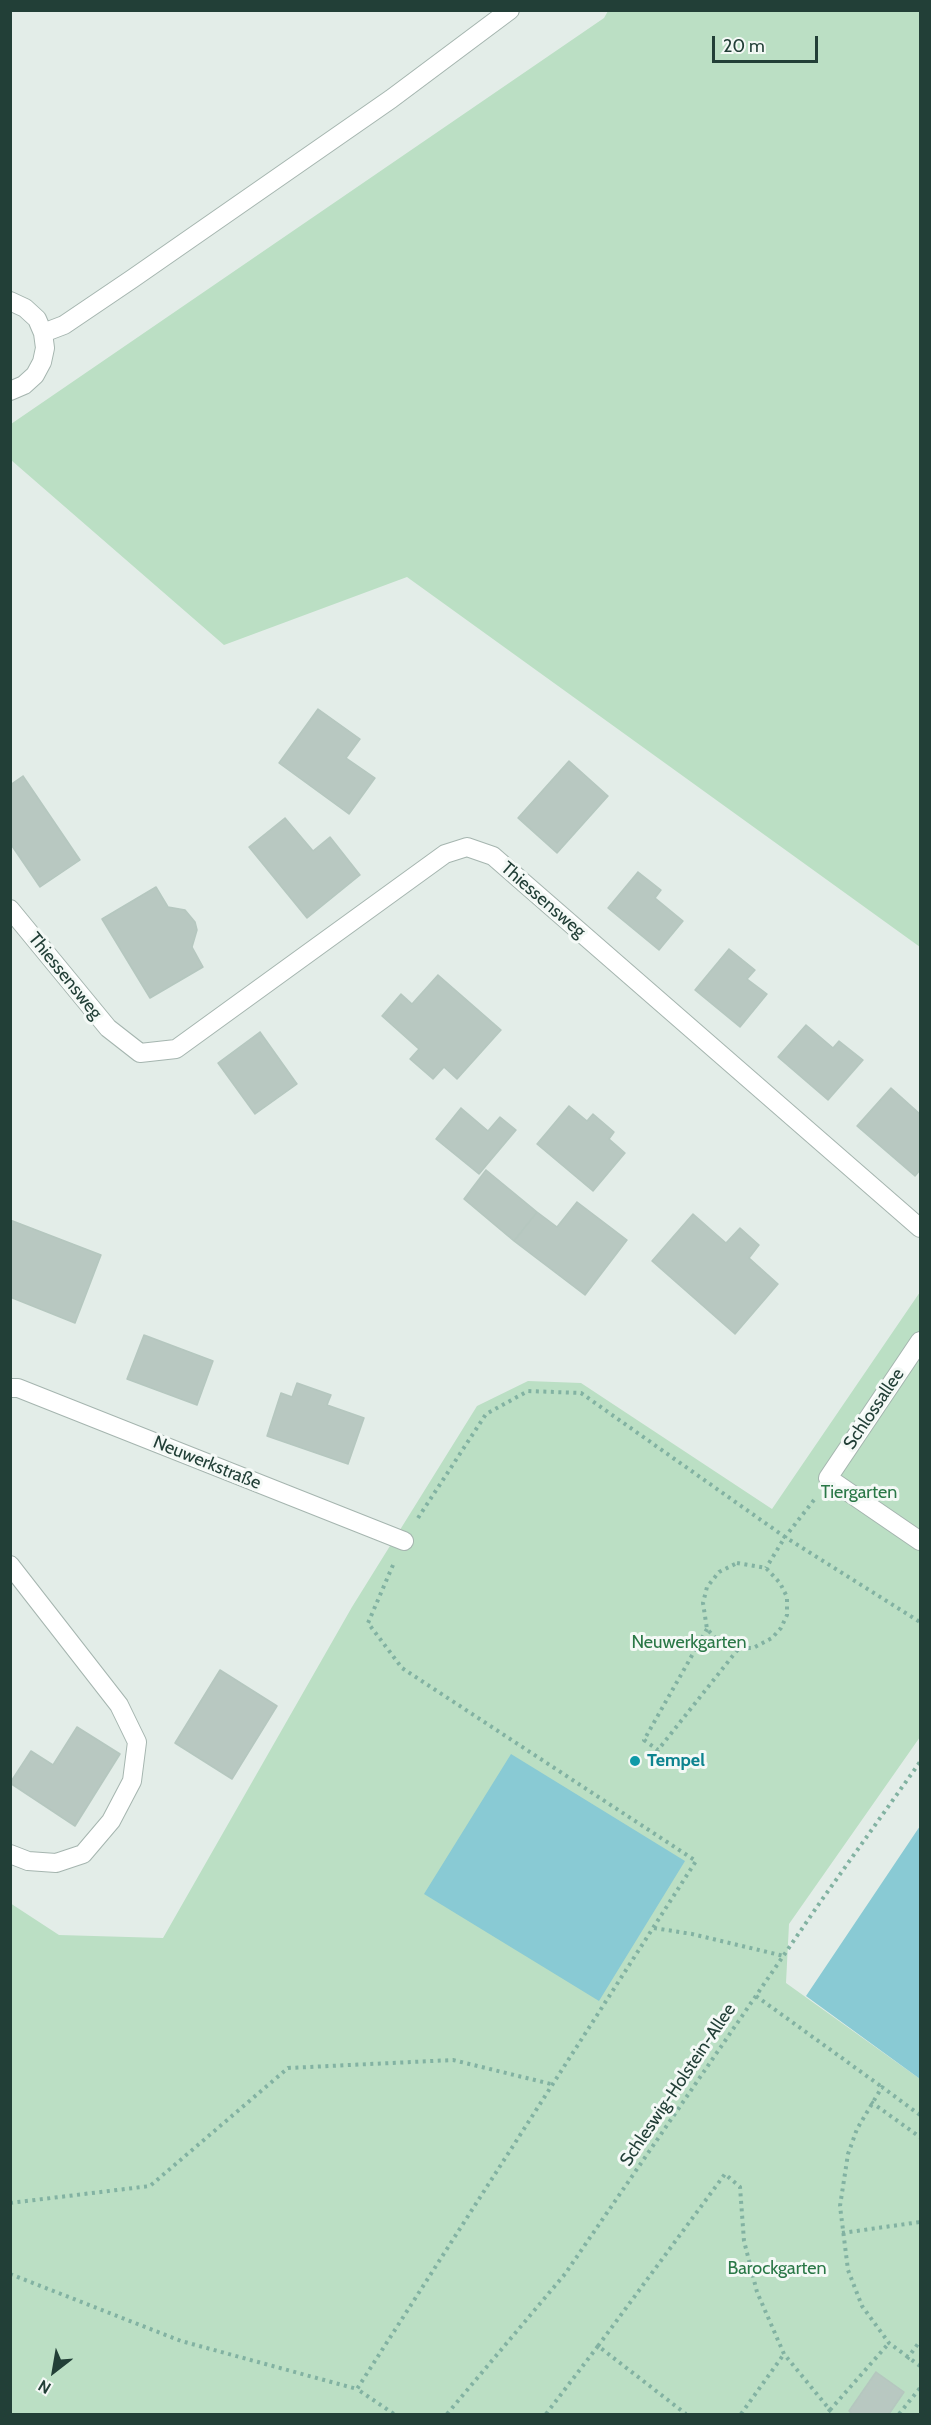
<!DOCTYPE html>
<html>
<head>
<meta charset="utf-8">
<style>
  body { margin:0 }
  #map { position:relative; width:931px; height:2425px; overflow:hidden; background:#e3ede8; font-family:Cabin,sans-serif }
  canvas { display:block }
  .frame { position:absolute; inset:0; border:12px solid #223f37; pointer-events:none }
  .north { position:absolute; left:24px; top:2341px; width:60px; height:60px; -webkit-text-stroke:4px #f4f9f6; paint-order:stroke; rotate:211deg; font-size:16px; font-weight:700; line-height:24px; text-align:center; color:#223f37 }
  .north::after { content:''; display:block; margin:auto; width:21px; height:27px; background:#223f37; clip-path:polygon(50% 0,100% 100%,50% 72%,0 100%) }
  .scale { position:absolute; left:712px; top:36px; width:106px; height:27px; box-sizing:border-box; border:3px solid #223f37; border-top:0; padding-left:8px; font-size:18px; line-height:21px; white-space:nowrap; color:#223f37; -webkit-text-stroke:4px #f4f9f6; paint-order:stroke }
</style>
</head>
<body>
<div id="map">
<canvas width="931" height="2425"></canvas>
<div class="frame"></div>
<div class="north">N</div>
<div class="scale">20 m</div>
</div>
<script>
const ctx = document.querySelector('canvas').getContext('2d');
ctx.lineJoin = 'round';
function fill(path, color) { ctx.fillStyle = color; ctx.fill(path, 'evenodd'); }
const toPath = rows => new Path2D(rows.map(r => 'M' + r).join(''));
function trace(path, color, width, dash) { ctx.strokeStyle = color; ctx.lineWidth = width; ctx.lineCap = dash ? 'butt' : 'round'; ctx.setLineDash(dash || []); ctx.stroke(path); }
function write(font, color, halo, rows, align = 'center') {
  ctx.font = font + ' Cabin,sans-serif'; ctx.lineWidth = 6; ctx.setLineDash([]); ctx.textBaseline = 'middle'; ctx.strokeStyle = halo; ctx.fillStyle = color; for (const [text, x, y, turn = 0] of rows) {
    ctx.save(); ctx.translate(x, y); ctx.rotate((+turn || 0) * Math.PI / 180); ctx.textAlign = isNaN(turn) ? turn : align; if (halo) ctx.strokeText(text, 0, 0); ctx.fillText(text, 0, 0); ctx.restore();
  }
}
fill(toPath([
  [608,11,920,11,920,947,407,577,224,645,11,460,11,424,604,18],
  [920,1292,920,1737,789,1924,786,1983,920,2079,920,2414,11,2414,10,1903,59,1935,163,1938,352,1607,477,1406,528,1381,581,1383,772,1509]
]), '#bbdfc4');
fill(toPath([
  [511,1754,685,1861,599,2001,424,1894],
  [920,1826,920,2079,806,1996]
]), '#89cad4');
const building = toPath([
  [318,709,360,739,346,758,375,778,349,814,279,763,318,709],
  [569,761,608,796,557,853,518,818,569,761],
  [23,776,80,860,40,887,10,843,10,785,23,776],
  [285,818,313,851,330,837,360,875,307,918,249,847,285,818],
  [638,872,661,890,655,898,683,921,659,950,608,908,638,872],
  [156,887,168,907,185,910,195,922,197,930,192,947,203,967,150,998,102,919,156,887],
  [729,949,755,970,747,979,767,994,740,1027,695,990,729,949],
  [438,975,501,1030,457,1079,444,1067,433,1079,410,1059,419,1049,382,1016,401,994,412,1004,438,975],
  [806,1025,833,1048,839,1041,863,1060,828,1100,778,1057,806,1025],
  [260,1032,297,1084,255,1114,218,1063,260,1032],
  [891,1088,920,1114,920,1170,915,1176,857,1126,891,1088],
  [569,1106,587,1121,593,1114,614,1132,609,1139,625,1153,593,1191,537,1144,569,1106],
  [461,1108,488,1131,500,1117,516,1130,479,1174,436,1139,461,1108],
  [486,1170,537,1212,514,1241,464,1199,486,1170],
  [577,1202,627,1240,585,1295,514,1241,537,1212,557,1227,577,1202],
  [693,1214,726,1243,740,1228,759,1245,749,1258,778,1284,735,1334,652,1261,693,1214],
  [10,1220,101,1255,75,1323,10,1297,10,1220],
  [144,1335,213,1361,197,1405,127,1379,144,1335],
  [297,1383,331,1395,327,1405,364,1418,348,1464,267,1436,281,1393,292,1397,297,1383],
  [220,1670,277,1706,232,1779,175,1743,220,1670],
  [77,1727,120,1754,75,1826,10,1783,31,1751,53,1765,77,1727],
  [876,2372,904,2392,889,2414,852,2414,849,2411,876,2372]
]);
fill(building, '#b8c8c1');
trace(building, '#b5c7bf', 1.5);
const minor = toPath([
  [10,301,25,308,37,319,43,333,45,348,42,362,35,375,24,385,10,391],
  [43,333,64,325,132,279,391,99,510,10],
  [10,909,108,1028,140,1053,176,1049,445,854,467,847,493,856,920,1228],
  [920,1341,828,1478,920,1541],
  [10,1388,18,1388,404,1541],
  [10,1565,119,1705,137,1742,132,1781,111,1821,83,1854,56,1863,28,1861,10,1854]
]);
trace(minor, '#a5b5af', 20);
trace(toPath([
  [814,1500,785,1537,920,1622],
  [418,1518,486,1414,528,1391,581,1393,785,1537,766,1568],
  [737,1563,766,1568,780,1583,787,1597,787,1615,781,1628,772,1638,753,1648,739,1648,720,1643,707,1629,703,1603,707,1587,719,1572,737,1563],
  [393,1565,368,1623,402,1668,696,1861,357,2389,394,2414],
  [707,1629,644,1740,658,1750,739,1648],
  [654,1928,692,1934,784,1956],
  [756,1996,882,2087],
  [871,2102,920,2137],
  [920,2115,882,2087,857,2129,848,2154,840,2206,848,2270,862,2306,889,2343,920,2366],
  [10,2203,150,2186,288,2068,453,2060,551,2084],
  [842,2233,920,2222],
  [10,2274,181,2341,357,2389],
  [598,2346,725,2174,740,2187,744,2241,757,2292,784,2354,830,2410,826,2414],
  [907,2359,920,2341],
  [830,2410,889,2343],
  [447,2414,565,2274,821,1901,920,1762],
  [546,2414,598,2346,686,2414],
  [741,2414,784,2354],
  [899,2414,920,2388]
]), '#82b2a2', 4, [3, 4.5]);
trace(minor, '#fff', 18);
for (const [x, y, r, color] of [
  [635,1761,6,"#0f9aa8"]
]) { const dot = new Path2D(); dot.arc(x, y, r, 0, 2 * Math.PI); ctx.fillStyle = color; ctx.fill(dot); trace(dot, '#f4f9f6', 2); }
write('18px', '#223f37', '#f4f9f6', [
  ["Thiessensweg",543,900,41],
  ["Thiessensweg",65,976,51],
  ["Schlossallee",874,1409,-56],
  ["Neuwerkstraße",207,1463,22],
  ["Schleswig-Holstein-Allee",678,2085,-56]
]);
write('18px', '#2a7847', '#f4f9f6', [
  ["Tiergarten",859,1493],
  ["Neuwerkgarten",689,1643],
  ["Barockgarten",777,2269]
]);
write('bold 18px', '#0d838f', '#f4f9f6', [
  ["Tempel",647,1761]
], 'left');
</script>
</body>
</html>
